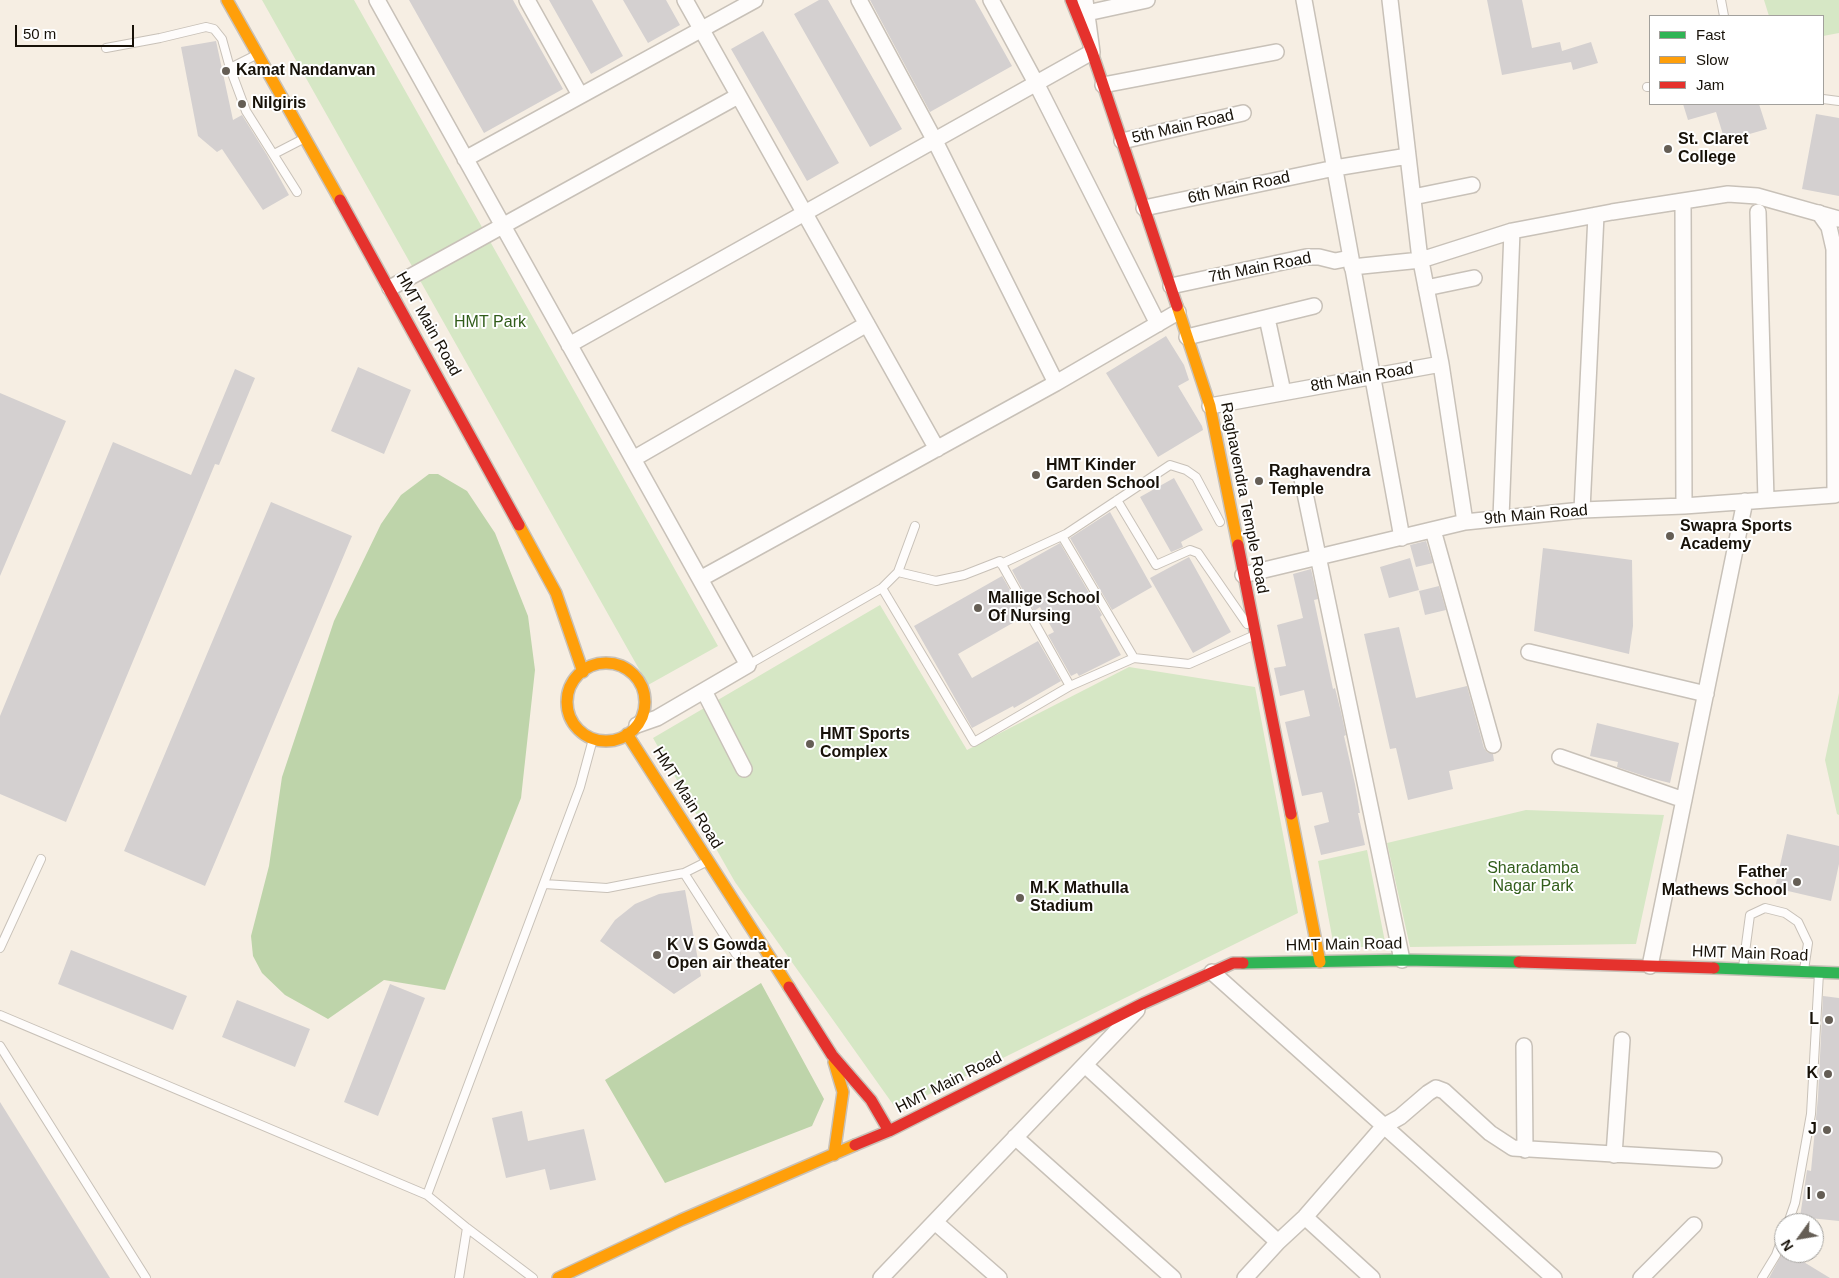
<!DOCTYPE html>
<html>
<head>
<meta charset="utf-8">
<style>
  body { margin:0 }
  #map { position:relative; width:1839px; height:1278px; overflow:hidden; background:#f6eee3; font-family:Helvetica,sans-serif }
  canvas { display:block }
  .legend { position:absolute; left:1649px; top:15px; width:175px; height:90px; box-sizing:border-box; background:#fff; border:1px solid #a2a09c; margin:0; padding:6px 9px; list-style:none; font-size:15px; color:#171108 }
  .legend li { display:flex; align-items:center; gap:10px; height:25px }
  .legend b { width:25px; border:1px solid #a2a09c }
  .north { position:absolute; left:1774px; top:1213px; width:50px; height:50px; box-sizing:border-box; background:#fff; border:1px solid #a2a09c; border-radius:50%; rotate:238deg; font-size:14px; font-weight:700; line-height:20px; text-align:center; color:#171108 }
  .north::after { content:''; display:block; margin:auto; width:18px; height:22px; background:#655e55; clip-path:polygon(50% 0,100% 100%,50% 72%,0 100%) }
  .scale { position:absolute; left:15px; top:25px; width:119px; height:22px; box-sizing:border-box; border:2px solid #171108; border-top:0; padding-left:6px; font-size:15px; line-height:18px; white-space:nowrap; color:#171108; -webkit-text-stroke:4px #fff; paint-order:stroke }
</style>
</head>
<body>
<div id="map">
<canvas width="1839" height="1278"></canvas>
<ul class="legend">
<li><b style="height:6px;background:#30b455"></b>Fast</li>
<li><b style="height:6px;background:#ff9f0a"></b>Slow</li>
<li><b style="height:6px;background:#e5322d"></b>Jam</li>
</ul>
<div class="north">N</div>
<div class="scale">50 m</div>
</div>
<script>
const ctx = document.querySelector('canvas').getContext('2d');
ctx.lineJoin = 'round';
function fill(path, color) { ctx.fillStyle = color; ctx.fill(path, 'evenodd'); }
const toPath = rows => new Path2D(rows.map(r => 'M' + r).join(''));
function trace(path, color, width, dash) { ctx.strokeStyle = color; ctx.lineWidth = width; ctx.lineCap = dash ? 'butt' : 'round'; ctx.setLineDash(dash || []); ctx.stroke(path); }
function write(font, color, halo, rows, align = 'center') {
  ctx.font = font + ' Helvetica,sans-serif'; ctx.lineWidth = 4; ctx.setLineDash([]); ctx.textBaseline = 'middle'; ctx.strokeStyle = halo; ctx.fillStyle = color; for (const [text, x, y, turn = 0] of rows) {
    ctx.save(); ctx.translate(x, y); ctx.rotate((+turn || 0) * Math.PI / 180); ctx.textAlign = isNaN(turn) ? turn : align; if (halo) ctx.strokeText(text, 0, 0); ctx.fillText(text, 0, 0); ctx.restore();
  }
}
fill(toPath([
  [262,0,354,0,718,646,648,685],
  [1764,0,1839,0,1839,33,1823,36,1823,16,1769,16],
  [880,605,967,750,1129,667,1255,687,1298,913,897,1110,735,882,653,738],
  [1839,693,1839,815,1837,814,1825,760],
  [1526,810,1664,815,1636,944,1410,947,1387,843],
  [1367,850,1386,947,1334,947,1318,861]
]), '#d6e7c5');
fill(toPath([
  [429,474,438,474,467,491,495,533,528,616,535,670,521,798,445,990,384,980,328,1019,285,995,262,973,253,956,251,936,269,866,282,777,334,621,381,524,401,495],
  [761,983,824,1099,812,1126,665,1183,605,1080]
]), '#bed4aa');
fill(toPath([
  [409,0,513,0,563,89,484,133],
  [549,0,592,0,623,56,591,74],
  [623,0,666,0,680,25,648,43],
  [819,0,828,0,902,129,870,147,794,14],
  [870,0,975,0,1012,66,930,112],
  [1487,0,1522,0,1532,48,1560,42,1562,51,1591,42,1598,63,1573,70,1571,62,1502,75],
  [763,31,839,163,807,181,731,49],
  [216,41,233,120,242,115,267,155,289,195,263,210,222,149,217,152,198,136,181,47],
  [1683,104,1759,104,1767,129,1725,141,1716,112,1688,120],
  [1816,114,1839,118,1839,196,1802,189],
  [1166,336,1184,365,1189,380,1178,386,1202,426,1203,430,1158,457,1106,373],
  [358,367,411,390,384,454,331,431],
  [235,369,255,378,219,465,215,464,66,822,0,794,0,716,113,442,191,475],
  [0,393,66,421,0,576],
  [1174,478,1203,530,1181,542,1183,547,1171,552,1140,497],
  [271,502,352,536,205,886,124,851],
  [1110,512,1152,587,1112,610,1070,538],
  [1426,541,1433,563,1416,567,1410,545],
  [1060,543,1102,615,1100,617,1121,655,1079,676,1077,673,1071,676,1048,635,1054,632,1040,607,1034,611,1012,570],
  [1543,548,1632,560,1633,626,1629,654,1534,631],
  [1189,557,1231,632,1193,653,1150,578],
  [1410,558,1419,590,1389,598,1380,567],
  [1311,569,1318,599,1314,600,1333,689,1335,688,1341,712,1346,735,1344,736,1355,784,1360,813,1358,813,1365,845,1321,855,1314,826,1329,822,1322,792,1302,796,1285,722,1310,716,1304,690,1280,696,1274,668,1286,666,1277,625,1303,618,1293,574],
  [1002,576,1025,616,958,654,972,678,1038,641,1061,681,1014,708,1013,706,972,728,914,626],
  [1439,586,1446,610,1425,615,1419,591],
  [1399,627,1416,698,1467,686,1484,748,1487,752,1493,754,1494,761,1449,771,1453,789,1408,800,1396,748,1390,749,1364,634],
  [1597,723,1679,743,1670,783,1650,778,1617,767,1618,762,1590,756],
  [1787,834,1839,846,1839,864,1831,901,1775,888],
  [685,890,701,976,674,994,600,941,615,920,635,904,659,894],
  [71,950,187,996,173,1030,58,984],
  [390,984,425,998,378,1116,344,1102],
  [1823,996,1839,998,1839,1221,1800,1217,1807,1170,1811,1171,1818,1097],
  [237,1000,310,1029,295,1067,222,1037],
  [0,1102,110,1278,0,1278],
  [522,1111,528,1141,584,1129,596,1180,550,1190,545,1169,506,1178,492,1118],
  [1784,1250,1784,1253,1789,1253,1830,1278,1769,1278]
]), '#d4d0d0');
const lane = toPath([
  [1721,0,1724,16],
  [106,48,160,38,206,27,214,29,222,39,230,68,246,111,297,192],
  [230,68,258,54],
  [1647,87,1650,87],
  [1823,99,1839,101],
  [274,154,305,138],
  [1117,500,1156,565,1190,550,1198,553,1247,624],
  [1062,536,1134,658],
  [1001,564,1066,534,1170,465,1186,470,1196,477,1220,522],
  [898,572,936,581,964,575,1000,561,1070,686],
  [882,588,974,742,1070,686,1134,658,1189,664,1255,635],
  [748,665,882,588,898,572,915,526],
  [684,873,736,954],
  [544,884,607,888,684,873,708,861],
  [0,948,41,859],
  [1743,967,1750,915,1765,908,1785,913,1798,922,1808,943,1804,970],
  [0,1015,427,1195,467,1228,533,1278],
  [0,1046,146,1278],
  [427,1195,580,787,593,739],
  [1788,1223,1795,1203,1811,1114,1819,973],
  [459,1278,467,1228],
  [1762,1278,1776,1255,1784,1233]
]);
const street = toPath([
  [377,0,748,665,657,718,637,725],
  [527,0,580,95],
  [685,0,937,449],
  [859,0,935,141,1056,383],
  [991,0,1036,83,1158,324],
  [1304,0,1402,538],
  [1390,0,1419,251,1441,364,1465,522],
  [1087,13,1147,0],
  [1103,85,1276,52],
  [1122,141,1243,113],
  [465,159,755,0],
  [1413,197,1472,185],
  [1683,201,1684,506],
  [1144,208,1335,168,1408,156],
  [1758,212,1766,500],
  [1352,267,1421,260,1512,231,1612,212,1728,194,1757,196,1839,219],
  [1171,286,1306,257,1319,257,1335,261,1350,258],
  [390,288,738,96],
  [1426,288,1474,278],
  [1267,318,1283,392],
  [1187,337,1314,306],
  [569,345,1092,52,1085,0],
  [1210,406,1441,364],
  [633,459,867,324],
  [1301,474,1402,960],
  [1582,510,1596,215],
  [1501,518,1512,231],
  [1433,530,1493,745],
  [1243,575,1465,522,1582,510,1684,506,1835,495,1834,249,1829,227,1819,213],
  [700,579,1056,383,1178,312],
  [1529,652,1706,694],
  [704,691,744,769],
  [1560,757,1684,800],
  [1650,966,1745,501],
  [1212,972,1554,1278],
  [1524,1046,1525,1150],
  [1085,1065,1278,1242],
  [1015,1137,1173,1278],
  [1614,1155,1622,1040],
  [1305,1217,1372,1278],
  [935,1222,999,1278],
  [881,1278,1137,1010],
  [1245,1278,1278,1242,1305,1217,1384,1126,1400,1117,1428,1093,1436,1088,1444,1091,1490,1133,1513,1148,1714,1160],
  [1641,1278,1694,1225]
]);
const fast = toPath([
  [1243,963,1402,960,1519,962],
  [1714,968,1839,973]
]);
const slow = toPath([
  [227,0,340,200],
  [1177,306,1210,406,1238,545],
  [519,525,556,593,583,672],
  '567 702a39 39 0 1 1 78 0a39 39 0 1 1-78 0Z',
  [627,734,789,987],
  [1291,814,1320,962],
  [834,1062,843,1092,834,1155],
  [558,1278,681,1220,855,1145]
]);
const jam = toPath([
  [1071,0,1092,52,1177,306],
  [340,200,519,525],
  [1238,545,1291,814],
  [1519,962,1714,968],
  [789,987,832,1055,871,1100,889,1131],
  [855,1145,889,1131,1144,1003,1233,963,1243,963]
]);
trace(lane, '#c8c1b8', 10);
trace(street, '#c8c1b8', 18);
trace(fast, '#c8c1b8', 14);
trace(slow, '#c8c1b8', 14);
trace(jam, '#c8c1b8', 14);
trace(lane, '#fefcfb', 8);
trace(street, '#fefcfb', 15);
trace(fast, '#30b455', 11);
trace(slow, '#ff9f0a', 11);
trace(jam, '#e5322d', 11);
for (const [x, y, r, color] of [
  [226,71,5,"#655e55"],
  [242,104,5,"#655e55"],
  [1668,149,5,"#655e55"],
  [1036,475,5,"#655e55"],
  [1259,481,5,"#655e55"],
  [1670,536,5,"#655e55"],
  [978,608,5,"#655e55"],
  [810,744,5,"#655e55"],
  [1797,882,5,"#655e55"],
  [1020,898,5,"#655e55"],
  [657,955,5,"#655e55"],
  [1829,1020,5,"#655e55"],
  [1828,1074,5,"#655e55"],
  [1827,1130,5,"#655e55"],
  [1821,1195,5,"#655e55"]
]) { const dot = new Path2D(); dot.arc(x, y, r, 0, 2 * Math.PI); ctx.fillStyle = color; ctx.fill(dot); trace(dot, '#fff', 2); }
write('bold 16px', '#171108', '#fff', [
  ["Kamat Nandanvan",236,71],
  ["Nilgiris",252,104],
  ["St. Claret",1678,140],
  ["College",1678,158],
  ["HMT Kinder",1046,466],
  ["Garden School",1046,484],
  ["Raghavendra",1269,472],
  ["Temple",1269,490],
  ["Swapra Sports",1680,527],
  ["Academy",1680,545],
  ["Mallige School",988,599],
  ["Of Nursing",988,617],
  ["HMT Sports",820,735],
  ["Complex",820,753],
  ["Father",1787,873,"right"],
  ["Mathews School",1787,891,"right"],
  ["M.K Mathulla",1030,889],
  ["Stadium",1030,907],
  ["K V S Gowda",667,946],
  ["Open air theater",667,964],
  ["L",1819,1020,"right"],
  ["K",1818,1074,"right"],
  ["J",1817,1130,"right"],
  ["I",1811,1195,"right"]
], 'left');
write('16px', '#171108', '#fff', [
  ["5th Main Road",1183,127,-13],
  ["6th Main Road",1239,188,-12],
  ["7th Main Road",1260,268,-11],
  ["HMT Main Road",428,324,61],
  ["8th Main Road",1362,378,-10],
  ["Raghavendra Temple Road",1244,498,79],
  ["9th Main Road",1536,515,-5],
  ["HMT Main Road",687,798,58],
  ["HMT Main Road",1344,945,-1],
  ["HMT Main Road",1750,954,2],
  ["HMT Main Road",949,1083,-27]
]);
write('16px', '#315d1a', '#fff', [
  ["HMT Park",490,323],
  ["Sharadamba",1533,869],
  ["Nagar Park",1533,887]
]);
</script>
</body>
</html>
